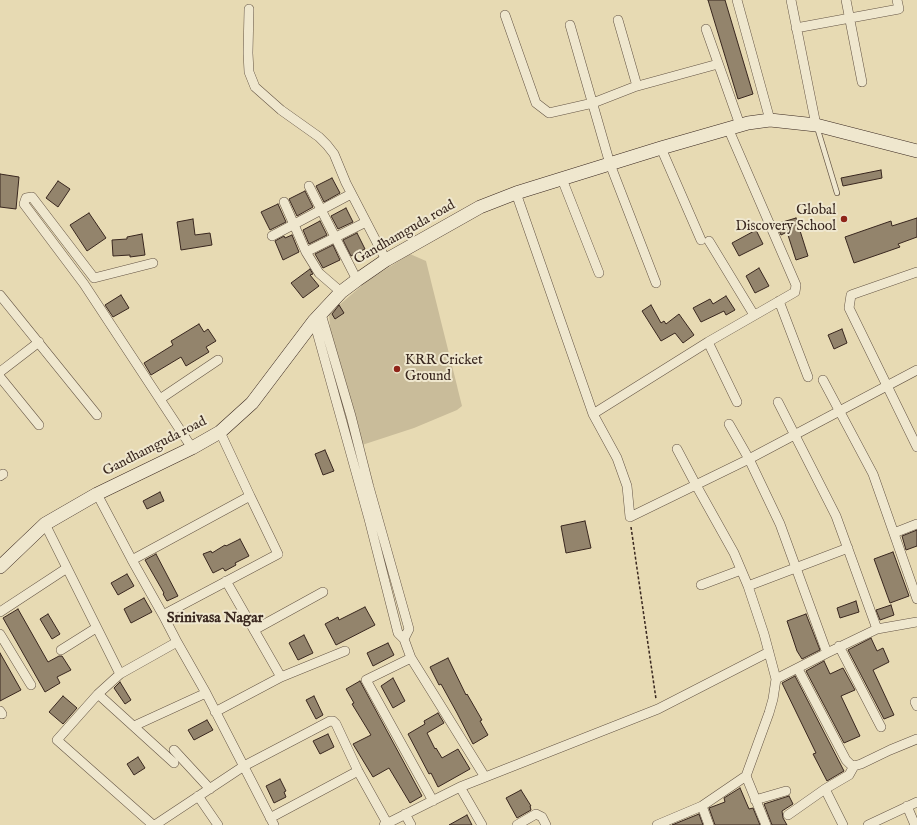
<!DOCTYPE html>
<html>
<head>
<meta charset="utf-8">
<style>
  body { margin:0 }
  canvas { display:block; background:#e7dab3 }
</style>
</head>
<body>
<canvas width="917" height="825"></canvas>
<script>
const ctx = document.querySelector('canvas').getContext('2d');
ctx.lineJoin = 'round';
function fill(path, color) { ctx.fillStyle = color; ctx.fill(path, 'evenodd'); }
const toPath = rows => new Path2D(rows.map(r => 'M' + r).join(''));
function trace(path, color, width, dash) { ctx.strokeStyle = color; ctx.lineWidth = width; ctx.lineCap = dash ? 'butt' : 'round'; ctx.setLineDash(dash || []); ctx.stroke(path); }
function write(font, color, halo, rows, align = 'center') {
  ctx.font = font + ' "IM FELL English",serif'; ctx.lineWidth = 4; ctx.setLineDash([]); ctx.textBaseline = 'middle'; ctx.strokeStyle = halo; ctx.fillStyle = color; for (const [text, x, y, turn = 0] of rows) {
    ctx.save(); ctx.translate(x, y); ctx.rotate((+turn || 0) * Math.PI / 180); ctx.textAlign = isNaN(turn) ? turn : align; if (halo) ctx.strokeText(text, 0, 0); ctx.fillText(text, 0, 0); ctx.restore();
  }
}
fill(toPath([
  [410,254,426,261,462,406,457,410,414,428,362,445,331,338,329,314,367,281]
]), '#c9bc9a');
const building = toPath([
  [708,0,725,0,753,94,738,99,708,0],
  [881,170,882,178,843,186,841,178,881,170],
  [0,174,19,177,16,209,0,207,0,174],
  [332,178,340,193,324,202,316,186,332,178],
  [58,181,70,189,58,207,46,198,58,181],
  [305,191,313,207,297,216,289,199,305,191],
  [278,204,286,222,270,230,261,212,278,204],
  [346,208,353,222,338,229,331,216,346,208],
  [89,213,106,238,87,251,70,225,89,213],
  [796,218,808,256,796,260,787,232,781,235,776,224,796,218],
  [917,218,917,237,898,244,900,247,854,263,845,237,891,221,892,226,917,218],
  [193,219,195,235,210,233,212,245,181,250,177,222,193,219],
  [320,221,327,235,309,244,303,230,320,221],
  [756,230,763,244,739,256,732,243,756,230],
  [357,233,365,249,351,256,343,240,357,233],
  [142,234,145,255,130,257,130,255,113,256,112,240,127,239,127,237,142,234],
  [292,235,299,252,283,260,275,241,284,236,285,238,292,235],
  [333,245,340,260,323,268,315,254,333,245],
  [759,268,769,286,755,293,746,276,759,268],
  [310,269,313,274,310,275,319,286,303,298,291,283,310,269],
  [121,295,129,308,113,317,105,305,121,295],
  [726,296,735,310,726,315,724,311,701,322,693,308,710,299,713,304,726,296],
  [339,305,344,313,335,319,332,314,339,305],
  [651,305,661,323,664,321,666,324,679,314,694,335,683,343,675,333,661,341,642,311,651,305],
  [199,324,204,332,208,329,216,341,206,347,209,352,186,366,181,357,151,375,144,363,173,345,171,341,199,324],
  [842,329,847,343,834,349,828,335,842,329],
  [325,450,334,471,323,475,315,454,325,450],
  [160,492,164,501,147,509,143,501,160,492],
  [585,521,591,548,566,553,561,526,585,521],
  [917,530,917,546,906,550,902,536,917,530],
  [240,539,249,556,235,563,236,565,225,571,223,568,213,573,203,554,211,551,212,553,225,545,226,546,240,539],
  [893,552,909,596,890,603,874,559,893,552],
  [156,554,178,596,167,601,163,594,164,593,145,560,156,554],
  [127,574,134,586,118,595,111,583,127,574],
  [144,598,152,612,131,623,124,609,144,598],
  [856,601,859,612,840,618,837,608,856,601],
  [891,605,894,615,880,620,876,610,891,605],
  [365,607,375,625,336,645,325,624,338,617,339,620,365,607],
  [18,609,48,662,59,656,62,656,71,670,57,677,60,683,45,692,3,618,18,609],
  [48,614,60,634,52,639,40,619,48,614],
  [806,614,820,650,802,659,797,651,787,621,806,614],
  [304,635,313,653,298,660,289,643,304,635],
  [871,638,877,651,883,648,889,662,873,670,894,715,884,719,848,650,871,638],
  [388,643,394,655,373,666,367,653,388,643],
  [0,653,21,690,0,701,0,653],
  [448,658,466,695,467,694,482,720,480,721,488,735,473,744,457,713,441,684,439,685,430,667,448,658],
  [824,661,830,674,843,668,855,690,841,696,860,736,844,743,806,671,824,661],
  [795,676,844,771,827,781,813,754,816,753,782,683,795,676],
  [393,678,405,701,393,708,381,686,393,678],
  [360,681,422,796,410,803,389,768,373,777,353,744,371,735,352,704,354,703,346,689,360,681],
  [120,682,131,700,125,704,114,688,120,682],
  [63,696,77,708,63,724,49,712,63,696],
  [314,696,323,715,316,719,306,700,314,696],
  [438,713,444,723,427,733,435,749,436,748,442,758,458,749,470,769,438,787,431,773,429,774,408,734,425,724,424,721,438,713],
  [207,720,213,730,194,740,188,730,207,720],
  [328,734,334,747,320,754,313,741,328,734],
  [138,757,145,768,134,775,127,764,138,757],
  [280,779,286,791,284,792,286,797,274,803,266,786,280,779],
  [740,788,749,809,753,808,760,825,715,825,709,808,725,802,724,798,740,788],
  [521,790,531,806,530,806,531,810,517,818,506,798,521,790],
  [789,796,793,804,782,811,783,818,787,825,772,825,764,804,789,796],
  [699,814,703,825,672,825,699,814],
  [467,815,472,825,449,825,467,815]
]);
fill(building, '#93846c');
trace(building, '#39271f', 1);
const lane = toPath([
  [817,127,837,193]
]);
const street = toPath([
  [737,0,770,120],
  [791,0,816,125],
  [846,0,862,82],
  [249,9,248,53,249,72,255,87,281,110,319,137,327,145,334,154,346,183,386,260],
  [505,15,536,103,549,113,593,103,634,87,718,64],
  [618,20,637,86],
  [570,25,610,164,656,283],
  [796,28,899,9,897,0],
  [706,29,740,125],
  [661,148,701,240],
  [562,179,599,273],
  [309,186,357,280],
  [516,193,593,414,617,458,627,486,630,517,749,459,917,370],
  [284,202,306,252,319,273,341,292],
  [272,236,351,194],
  [709,241,754,315],
  [306,252,366,222],
  [153,263,94,278,32,197,26,198,24,204,84,284,192,448],
  [917,272,851,295,849,308,917,447],
  [0,295,97,415],
  [779,301,808,377],
  [321,314,351,416,369,487,409,629,404,639],
  [314,321,369,519,398,633,404,639,411,658,485,777],
  [708,342,737,402],
  [0,372,39,342],
  [0,377,39,425],
  [823,380,873,474,917,599],
  [160,399,218,360],
  [778,402,836,516,877,629],
  [593,414,708,342,795,292,796,285,728,128],
  [729,424,749,459,780,524,827,653,877,629,917,622],
  [0,476,3,474],
  [97,494,132,560,163,615,177,642,206,693,274,825],
  [45,524,120,674,177,642],
  [894,533,917,524],
  [132,560,250,496,220,432],
  [701,585,741,570],
  [748,586,848,548],
  [0,612,67,568],
  [163,615,278,554,250,496],
  [254,630,323,592],
  [0,634,31,685],
  [839,646,881,727],
  [61,650,96,628],
  [411,658,366,680,433,801],
  [798,669,846,760,850,764,854,766,861,764,890,750,917,739],
  [120,674,98,694,57,740,153,825],
  [281,677,345,651],
  [776,679,827,653],
  [98,694,174,763],
  [915,702,917,706],
  [0,711,2,714],
  [215,712,281,677,226,581],
  [134,726,206,693],
  [174,750,210,789],
  [746,776,766,825],
  [460,787,482,825],
  [825,789,843,825],
  [198,796,218,825],
  [755,800,786,791],
  [702,806,709,825],
  [907,806,915,825],
  [405,814,411,825],
  [788,815,825,789,849,775,854,766],
  [270,818,358,771],
  [155,825,244,766,330,721,333,721,336,724,358,771,387,823],
  [384,825,460,787,658,709,769,652],
  [517,825,536,814,542,817,546,825],
  [657,825,702,806,746,776,769,713,773,699,776,679,764,634,748,586,734,553,696,485,677,449],
  [868,825,917,802]
]);
const secondary = toPath([
  [0,567,45,524,97,494,192,448,220,432,252,403,314,321,341,292,357,280,386,260,480,207,516,193,661,148,748,123,770,120,816,125,917,151]
]);
trace(lane, '#645444', 6);
trace(street, '#645444', 10);
trace(secondary, '#39271f', 14);
trace(toPath([
  [631,527,656,699]
]), '#39271f', 1.5, [3, 2]);
trace(lane, '#efe7ce', 4.5);
trace(street, '#efe7ce', 9);
trace(secondary, '#efe7ce', 13);
for (const [x, y, r, color] of [
  [844,219,4,"#8f2418"],
  [397,369,4,"#8f2418"]
]) { const dot = new Path2D(); dot.arc(x, y, r, 0, 2 * Math.PI); ctx.fillStyle = color; ctx.fill(dot); trace(dot, '#efe7ce', 1.5); }
write('14px', '#39271f', '#efe7ce', [
  ["Global",836,211],
  ["Discovery School",836,227],
  ["KRR Cricket",405,361,"left"],
  ["Ground",405,377,"left"]
], 'right');
write('14px', '#39271f', '#efe7ce', [
  ["Gandhamguda road",405,233,-30],
  ["Gandhamguda road",155,447,-27]
]);
write('bold 15px', '#39271f', '#efe7ce', [
  ["Srinivasa Nagar",215,619]
]);
</script>
</body>
</html>
